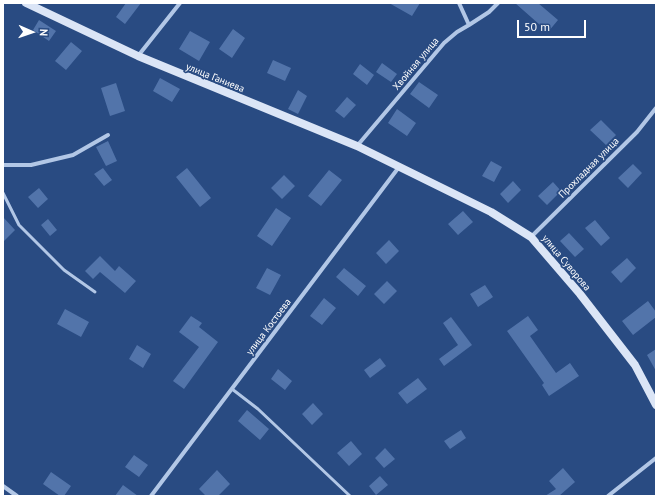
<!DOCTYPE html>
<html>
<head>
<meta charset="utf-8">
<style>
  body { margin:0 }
  #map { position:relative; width:659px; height:499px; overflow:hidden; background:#294b82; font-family:"PT Sans",sans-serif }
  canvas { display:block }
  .frame { position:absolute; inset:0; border:4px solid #fff; pointer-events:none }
  .north { position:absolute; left:12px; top:12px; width:40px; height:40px; -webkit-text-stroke:3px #294b82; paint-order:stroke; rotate:92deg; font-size:11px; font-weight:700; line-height:16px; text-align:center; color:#fff }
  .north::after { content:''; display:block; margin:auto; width:14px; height:18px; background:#fff; clip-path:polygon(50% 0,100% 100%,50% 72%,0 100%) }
  .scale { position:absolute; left:517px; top:20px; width:69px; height:18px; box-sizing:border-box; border:2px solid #fff; border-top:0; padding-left:5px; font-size:12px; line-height:14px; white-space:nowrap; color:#fff; -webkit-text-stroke:3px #294b82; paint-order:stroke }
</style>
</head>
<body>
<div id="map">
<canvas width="659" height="499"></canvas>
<div class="frame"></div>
<div class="north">N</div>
<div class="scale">50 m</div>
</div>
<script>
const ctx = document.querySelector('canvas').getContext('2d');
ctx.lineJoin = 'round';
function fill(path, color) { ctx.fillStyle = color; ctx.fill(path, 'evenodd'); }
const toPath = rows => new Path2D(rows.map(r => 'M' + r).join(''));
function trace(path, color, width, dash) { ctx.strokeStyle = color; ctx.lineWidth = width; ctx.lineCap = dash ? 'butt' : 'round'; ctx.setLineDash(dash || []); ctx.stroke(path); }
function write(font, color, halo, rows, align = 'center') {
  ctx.font = font + ' "PT Sans",sans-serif'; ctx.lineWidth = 3.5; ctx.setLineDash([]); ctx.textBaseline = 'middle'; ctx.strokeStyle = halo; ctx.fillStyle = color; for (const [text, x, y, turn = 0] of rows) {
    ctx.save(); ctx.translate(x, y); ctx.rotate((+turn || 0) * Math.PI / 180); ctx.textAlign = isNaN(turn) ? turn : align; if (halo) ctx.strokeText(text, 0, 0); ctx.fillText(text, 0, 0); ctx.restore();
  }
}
fill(toPath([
  [126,3,141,3,125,24,116,17],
  [389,3,420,3,412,16],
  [515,3,538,3,558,20,548,32],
  [39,20,56,31,49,41,33,30],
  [233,29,245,38,232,58,219,49],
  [190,31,210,42,199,61,179,49],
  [71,42,82,51,66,70,55,61],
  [273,60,291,68,285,81,267,73],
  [382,63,397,74,391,82,376,72],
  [360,64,374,75,367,85,353,74],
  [160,78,180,89,172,102,153,91],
  [419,82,438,95,429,108,410,94],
  [116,83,125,111,110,116,101,88],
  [298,90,307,96,298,114,288,109],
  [347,97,356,105,344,118,335,111],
  [397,109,416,123,407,136,388,123],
  [601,120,616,135,606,145,590,130],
  [108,141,117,161,106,166,96,147],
  [491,161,502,167,494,182,482,176],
  [633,164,642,173,628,188,618,178],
  [103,168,112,180,104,186,94,174],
  [187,168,211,198,200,207,176,177],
  [329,170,342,180,321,206,308,196],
  [284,175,295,186,282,199,271,188],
  [513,181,521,190,508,203,500,194],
  [553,182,561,191,547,205,538,196],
  [39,188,48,199,38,208,28,197],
  [276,208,291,218,272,246,257,236],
  [463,211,473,222,458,235,448,224],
  [3,217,15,230,3,242],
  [48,219,57,230,50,236,41,225],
  [595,220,610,238,601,246,585,228],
  [569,233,584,249,575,257,560,241],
  [389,240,399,251,386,264,376,253],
  [100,256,115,271,119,266,136,281,125,293,100,272,93,279,85,271],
  [627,258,636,268,621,283,611,272],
  [267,268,281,275,270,295,256,288],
  [344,268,366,286,358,296,336,277],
  [387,281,397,291,384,304,374,294],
  [485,285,493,297,478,307,470,294],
  [324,298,336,308,322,325,310,316],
  [648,301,656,312,656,317,633,335,622,321],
  [65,309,89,322,81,337,57,324],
  [191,316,202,323,199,327,218,342,184,389,173,381,199,347,179,332],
  [528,316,538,330,530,336,556,373,570,363,579,376,549,396,542,385,544,383,507,331],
  [451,317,472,345,444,366,439,359,458,345,443,323],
  [137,345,151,354,143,368,129,359],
  [656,349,656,371,647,355],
  [380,358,386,366,370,378,364,370],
  [278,369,292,381,285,390,271,379],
  [418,378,427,389,407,404,398,393],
  [313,403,323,414,312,425,302,414],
  [247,410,269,429,260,440,238,421],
  [461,430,466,438,450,449,444,441],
  [351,441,362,454,349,466,337,453],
  [385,448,395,459,384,468,375,458],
  [134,455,148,465,139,477,125,467],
  [563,468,575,482,559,496,545,496,556,489,549,481],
  [217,470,230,484,218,496,206,496,199,489],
  [51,472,71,486,64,496,60,496,43,484],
  [380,476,388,485,376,495,369,486],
  [123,485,138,496,115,496]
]), '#5274aa');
trace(toPath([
  [3,193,19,225,64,270,95,292],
  [232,389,258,409,350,496]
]), '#b2c7e6', 3);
trace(toPath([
  [459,3,469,25],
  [138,56,180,3],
  [357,146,444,43,457,32,469,25,489,12,498,3],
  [3,165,31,165,73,155,108,135],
  [531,237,637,132,656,108],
  [3,486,17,496],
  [151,496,399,167],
  [608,496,656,458]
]), '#b2c7e6', 4);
trace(toPath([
  [26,3,138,56,357,146,491,212,531,237,580,294,635,365,656,405]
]), '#dbe5f6', 8);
write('10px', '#fff', '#294b82', [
  ["Хвойная улица",416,64,-50],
  ["улица Ганиева",215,78,22],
  ["Прохладная улица",589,168,-45],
  ["улица Суворова",566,263,50],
  ["улица Костоева",269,327,-53]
]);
</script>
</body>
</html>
